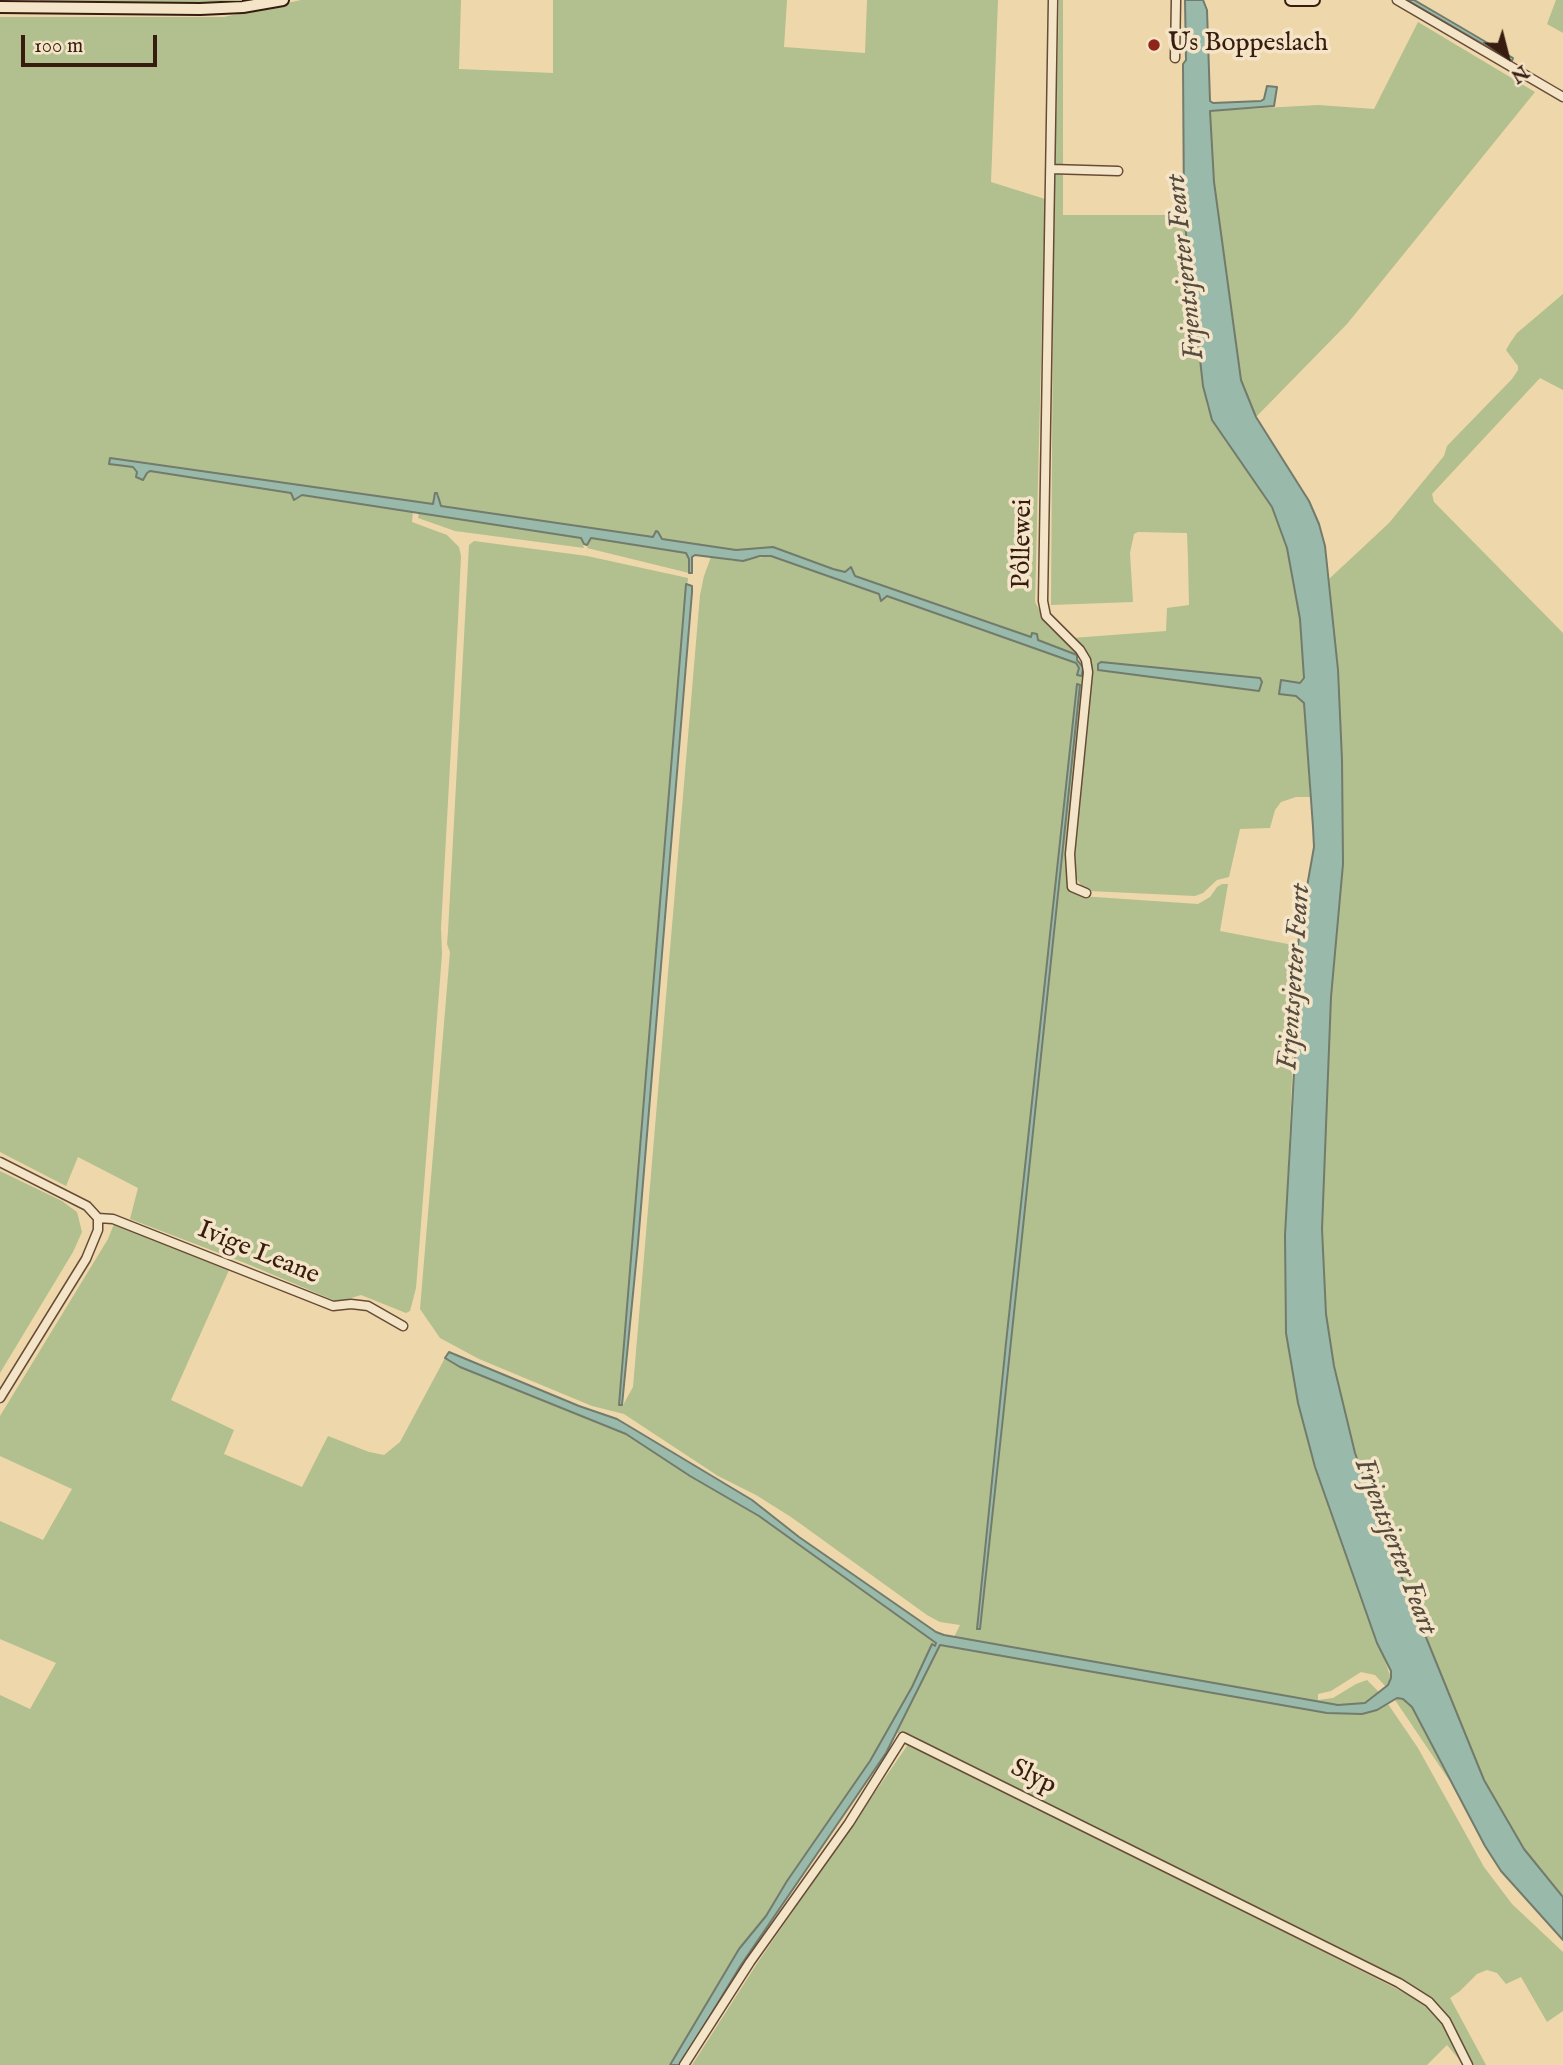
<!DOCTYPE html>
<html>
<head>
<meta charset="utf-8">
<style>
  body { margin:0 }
  #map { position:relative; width:1563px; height:2065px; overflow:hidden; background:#eed7ab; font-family:"IM FELL English",serif }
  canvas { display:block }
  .north { position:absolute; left:1472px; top:21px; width:70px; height:70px; -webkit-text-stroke:5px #f4e5c8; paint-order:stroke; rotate:145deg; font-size:19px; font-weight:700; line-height:28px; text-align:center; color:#381c10 }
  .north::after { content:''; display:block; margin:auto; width:24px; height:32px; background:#381c10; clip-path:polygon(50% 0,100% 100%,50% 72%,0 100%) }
  .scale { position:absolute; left:21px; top:35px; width:136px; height:32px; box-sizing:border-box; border:4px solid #381c10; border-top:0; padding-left:9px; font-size:21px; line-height:24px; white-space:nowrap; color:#381c10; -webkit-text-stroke:5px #f4e5c8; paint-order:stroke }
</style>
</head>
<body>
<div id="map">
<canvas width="1563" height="2065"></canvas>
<div class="north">N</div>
<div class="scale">100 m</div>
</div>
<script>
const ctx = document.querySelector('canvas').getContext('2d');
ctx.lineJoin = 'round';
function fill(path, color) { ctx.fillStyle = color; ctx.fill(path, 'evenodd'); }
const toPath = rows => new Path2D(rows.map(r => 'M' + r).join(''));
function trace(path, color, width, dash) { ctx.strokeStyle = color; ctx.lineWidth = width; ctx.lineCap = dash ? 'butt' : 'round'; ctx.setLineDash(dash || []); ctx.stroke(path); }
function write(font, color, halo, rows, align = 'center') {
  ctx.font = font + ' "IM FELL English",serif'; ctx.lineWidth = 7; ctx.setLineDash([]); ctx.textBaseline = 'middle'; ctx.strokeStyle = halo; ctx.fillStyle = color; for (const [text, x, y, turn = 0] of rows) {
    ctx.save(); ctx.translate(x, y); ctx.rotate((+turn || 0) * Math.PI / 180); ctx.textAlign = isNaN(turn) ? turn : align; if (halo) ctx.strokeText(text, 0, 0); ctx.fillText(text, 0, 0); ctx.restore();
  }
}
fill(toPath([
  [40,0,261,0,219,4,40,2],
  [301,0,461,0,459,69,553,73,553,0,787,0,784,47,865,53,867,0,998,0,991,182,1045,199,1035,602,1048,626,1078,652,1077,655,1038,640,1037,637,1032,637,854,576,848,571,845,572,833,569,773,547,736,550,662,539,656,532,653,537,440,506,438,503,439,494,435,493,433,504,110,458,110,464,133,467,143,479,147,473,150,471,291,493,294,500,302,495,413,511,412,522,447,535,459,547,461,556,458,620,441,928,442,954,416,1288,410,1311,406,1313,361,1295,338,1302,245,1263,130,1219,138,1188,78,1157,66,1186,0,1152,0,17,224,17],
  [1059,0,1063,0,1063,165,1055,165],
  [1556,0,1563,0,1563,33,1547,24],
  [1418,22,1535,92,1347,324,1256,417,1241,380,1237,357,1214,182,1210,111,1318,105,1374,109],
  [1054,171,1063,171,1063,215,1184,215,1207,406,1222,435,1261,488,1272,507,1287,548,1300,619,1304,678,1300,683,1279,694,1296,696,1304,703,1310,797,1296,797,1281,802,1275,810,1270,828,1240,829,1229,877,1217,880,1203,893,1195,896,1089,891,1082,887,1074,874,1073,864,1090,669,1072,638,1166,631,1167,608,1189,605,1188,559,1187,533,1138,532,1134,534,1130,553,1133,602,1051,605],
  [1101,662,1260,678,1259,691],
  [1563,294,1563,390,1540,378,1432,494,1434,502,1563,633,1563,1897,1524,1849,1484,1780,1382,1529,1355,1453,1334,1366,1326,1315,1322,1229,1331,997,1343,864,1338,670,1329,579,1389,523,1444,456,1447,446,1512,379,1518,370,1518,366,1506,350,1510,343,1517,333],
  [419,512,581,538,584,548,455,531,418,518],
  [590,538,686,553,689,559,689,573,587,548],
  [474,541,587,556,688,578,619,1405,623,1405,633,1387,700,595,704,576,711,557,734,561,771,556,879,594,881,601,887,596,1076,663,1082,676,1086,672,1069,889,1080,896,1198,904,1210,897,1217,887,1222,884,1228,884,1220,931,1298,946,1285,1235,1286,1333,1290,1362,1315,1467,1391,1678,1386,1687,1375,1675,1361,1672,1331,1691,1318,1694,1318,1700,1333,1698,1356,1684,1367,1680,1380,1693,1365,1703,1338,1705,954,1637,960,1625,940,1622,927,1615,791,1517,756,1495,718,1476,624,1414,592,1406,479,1359,440,1338,420,1309,450,952,447,944,448,932,469,545],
  [1078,684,1080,685,1003,1417,980,1628,978,1629,1006,1343],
  [0,1171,62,1201,77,1212,82,1232,73,1252,0,1373],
  [114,1224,229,1270,171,1400,234,1430,224,1454,302,1487,328,1436,369,1452,384,1455,400,1442,445,1358,460,1367,626,1434,759,1516,936,1643,936,1646,932,1644,912,1687,870,1761,787,1881,766,1916,739,1949,670,2065,0,2065,0,1695,30,1709,56,1663,0,1639,0,1521,43,1540,72,1489,0,1456,0,1416,108,1239],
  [940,1645,1327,1713,1362,1714,1388,1704,1418,1748,1484,1867,1512,1904,1563,1952,1563,2011,1547,2022,1521,1977,1506,1984,1497,1973,1487,1970,1477,1974,1460,1991,1450,1998,1486,2065,1474,2065,1450,2023,1431,2000,1416,1989,910,1736,897,1733],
  [1397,1698,1408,1702,1412,1707,1449,1780,1395,1700],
  [909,1743,1427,2004,1444,2024,1463,2064,1447,2045,1427,2065,692,2065,758,1962]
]), '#b2bf8e');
const water = toPath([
  [1185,0,1203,0,1207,10,1210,101,1213,103,1261,101,1264,99,1267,86,1277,87,1274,106,1210,111,1214,182,1241,380,1256,417,1309,501,1319,524,1325,546,1338,670,1342,760,1343,864,1331,997,1322,1229,1326,1314,1334,1366,1355,1453,1382,1529,1484,1780,1524,1849,1563,1897,1563,1940,1501,1871,1485,1846,1412,1707,1403,1699,1397,1698,1377,1710,1362,1714,1327,1713,940,1645,886,1753,741,1965,680,2065,670,2065,739,1949,766,1916,787,1881,870,1761,912,1687,932,1644,935,1646,936,1643,759,1516,690,1476,626,1434,460,1367,445,1358,449,1352,579,1406,617,1419,752,1500,799,1537,936,1632,944,1635,1338,1705,1365,1703,1388,1685,1391,1678,1391,1671,1377,1643,1315,1467,1298,1403,1286,1333,1285,1235,1295,1055,1296,966,1300,926,1314,847,1313,827,1304,703,1296,696,1279,694,1281,680,1300,683,1304,678,1300,619,1287,548,1272,507,1212,420,1203,386,1184,215,1183,64,1186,60,1185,0],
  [1407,0,1414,0,1457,25,1513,58,1512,61,1407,0],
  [110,458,433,504,435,493,437,493,441,506,653,537,656,531,658,532,662,539,736,550,773,547,833,569,845,572,851,567,855,576,1031,637,1032,633,1037,634,1038,640,1077,655,1077,660,1083,667,1082,676,1077,675,1079,668,1076,663,887,596,881,601,879,594,771,556,760,556,743,561,695,555,692,557,692,573,689,573,689,559,686,553,591,538,587,545,584,544,581,538,302,495,294,500,291,493,150,471,147,473,143,480,136,477,137,472,133,467,109,464,110,458],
  [686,584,692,586,692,592,638,1243,622,1405,619,1405,686,584],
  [1101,662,1260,678,1262,682,1259,691,1098,670,1098,664,1101,662],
  [1077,684,1080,685,1003,1417,980,1629,977,1629,1006,1343,1077,684]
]);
fill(water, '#99baaa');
trace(water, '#727b6c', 2);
const street = toPath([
  [1053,0,1043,601,1046,616,1080,650,1086,660,1088,672,1070,854,1072,887,1086,893],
  [1397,0,1563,97],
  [1175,58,1176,0],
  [1051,169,1118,171],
  [0,1162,87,1206,98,1218,98,1230,86,1259,0,1398],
  [98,1218,113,1219,333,1306,351,1304,368,1306,403,1326],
  [684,2065,750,1962,849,1823,903,1737,1399,1983,1429,2002,1446,2021,1468,2065]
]);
const secondary = toPath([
  [1291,0,1314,0],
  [0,7,200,9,243,7,283,0]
]);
trace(street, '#664b37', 11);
trace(secondary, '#381c10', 14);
trace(street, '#f4e5c8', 8);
trace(secondary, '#f4e5c8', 10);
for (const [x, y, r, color] of [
  [1154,45,7,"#8f2418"]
]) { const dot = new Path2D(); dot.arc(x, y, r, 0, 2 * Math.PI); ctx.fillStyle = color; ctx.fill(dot); trace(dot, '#f4e5c8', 2.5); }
write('26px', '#381c10', '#f4e5c8', [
  ["Us Boppeslach",1168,45]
], 'left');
write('26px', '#381c10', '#f4e5c8', [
  ["Pôllewei",1024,544,-89],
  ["Ivige Leane",258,1254,22],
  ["Slyp",1033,1778,26]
]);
write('italic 28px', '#554b3e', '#f4e5c8', [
  ["Frjentsjerter Feart",1187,267,-96],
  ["Frjentsjerter Feart",1296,977,-86],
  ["Frjentsjerter Feart",1394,1547,69]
]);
</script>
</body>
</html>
